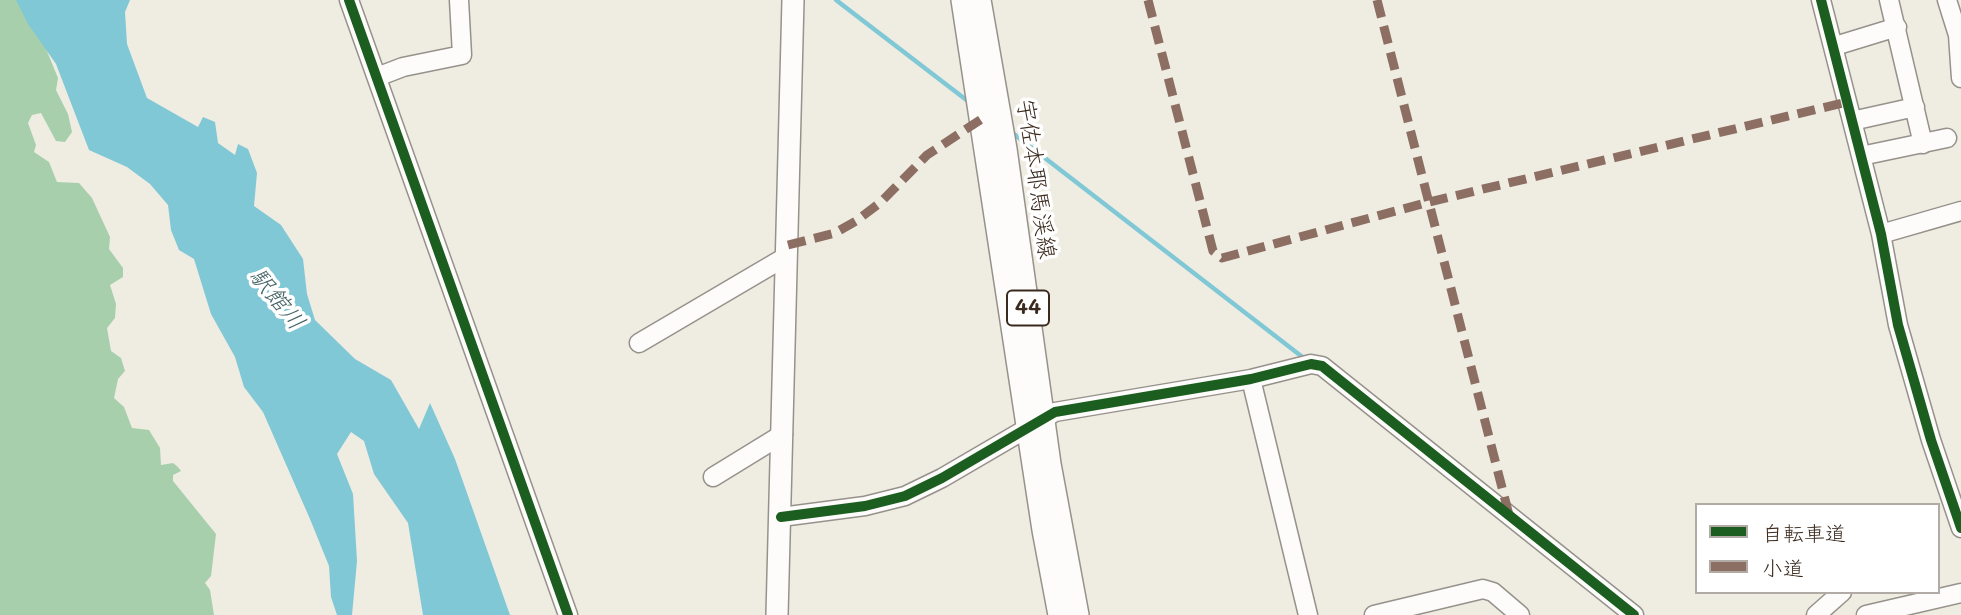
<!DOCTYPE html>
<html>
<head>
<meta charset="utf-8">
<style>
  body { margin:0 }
  #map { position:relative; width:1961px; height:615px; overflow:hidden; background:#efece2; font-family:Mali,"Klee One",sans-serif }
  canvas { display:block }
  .legend { position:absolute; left:1695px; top:503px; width:245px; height:91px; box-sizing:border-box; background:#fff; border:2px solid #b1aaa5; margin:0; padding:9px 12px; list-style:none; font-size:21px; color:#3b2a1e }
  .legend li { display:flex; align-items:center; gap:14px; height:35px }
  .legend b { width:35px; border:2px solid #b1aaa5 }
</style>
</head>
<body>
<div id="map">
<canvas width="1961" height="615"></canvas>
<ul class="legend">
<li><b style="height:9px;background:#1b5e20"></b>自転車道</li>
<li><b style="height:9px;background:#8d6e63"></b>小道</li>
</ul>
</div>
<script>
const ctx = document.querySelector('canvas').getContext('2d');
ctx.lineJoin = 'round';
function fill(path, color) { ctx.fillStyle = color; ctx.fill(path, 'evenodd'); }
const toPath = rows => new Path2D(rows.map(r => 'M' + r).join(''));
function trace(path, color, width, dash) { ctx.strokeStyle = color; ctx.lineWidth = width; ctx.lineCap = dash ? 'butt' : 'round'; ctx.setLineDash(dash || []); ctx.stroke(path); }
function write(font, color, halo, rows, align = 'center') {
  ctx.font = font + ' Mali,"Klee One",sans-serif'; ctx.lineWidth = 7; ctx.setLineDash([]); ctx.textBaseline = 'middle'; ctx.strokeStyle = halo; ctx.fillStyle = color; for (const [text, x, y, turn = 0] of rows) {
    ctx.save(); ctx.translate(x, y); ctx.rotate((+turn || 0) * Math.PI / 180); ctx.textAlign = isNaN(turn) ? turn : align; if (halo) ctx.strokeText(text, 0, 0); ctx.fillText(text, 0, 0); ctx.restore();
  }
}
fill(toPath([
  [0,0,26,0,58,78,56,90,68,114,72,132,65,142,56,141,41,113,32,115,28,123,36,145,34,152,49,162,57,182,79,183,92,198,110,237,109,249,123,268,123,277,110,285,116,304,115,318,107,328,111,351,121,358,125,371,118,379,114,398,124,407,132,428,149,430,160,448,161,465,173,463,178,467,181,471,173,475,173,481,216,534,211,576,205,583,210,590,214,615,0,615]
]), '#a8cfac');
fill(toPath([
  [16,0,130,0,125,12,127,44,147,98,198,127,203,117,215,122,218,143,235,155,238,144,248,149,257,173,254,206,281,225,303,259,307,294,315,320,355,359,391,380,419,429,430,403,455,459,510,615,423,615,408,523,374,474,364,441,351,432,337,454,353,494,357,561,352,615,337,615,331,597,329,566,310,519,263,412,244,387,235,357,211,314,194,259,179,250,171,230,168,205,150,184,127,167,89,150,56,64,28,24]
]), '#80c8d5');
trace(toPath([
  [836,0,969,102],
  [1010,131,1305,359]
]), '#80c8d5', 4.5);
const minor = toPath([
  [349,0,568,615],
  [1821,0,1881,234,1898,325,1931,440,1961,528],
  [1889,0,1923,144],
  [1947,0,1958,35,1961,78],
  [1835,46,1897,27],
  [377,77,403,67,462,55,459,0],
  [1852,121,1915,107],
  [1861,156,1947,138],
  [1881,234,1961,211],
  [639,343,787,256],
  [1251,379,1308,615],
  [713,477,783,434],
  [781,517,865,506,905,496,942,478,1055,412,1251,379,1311,364,1322,366,1634,615],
  [1374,615,1483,589,1493,592,1520,615],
  [1816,615,1842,592],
  [1866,615,1961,593]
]);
const major = toPath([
  [962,0,1043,530,1059,615],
  [980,0,1006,149,1050,464,1078,615],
  [777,615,793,0]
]);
trace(minor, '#96928b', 21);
trace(major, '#96928b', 24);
trace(minor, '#fdfcfb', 18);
trace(major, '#fdfcfb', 21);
trace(toPath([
  [1148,0,1213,251,1222,258,1429,202,1847,102],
  [1377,0,1509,515],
  [788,245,835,233,856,221,881,202,927,155,983,118]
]), '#8d6e63', 9, [18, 9]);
trace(toPath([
  [349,0,568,615],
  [1821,0,1881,234,1898,325,1931,440,1961,528],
  [781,517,865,506,905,496,942,478,1055,412,1251,379,1311,364,1322,366,1634,615]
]), '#1b5e20', 10);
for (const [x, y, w] of [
  [1028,308,42]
]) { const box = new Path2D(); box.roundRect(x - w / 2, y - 17.5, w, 35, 5); ctx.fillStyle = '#fff'; ctx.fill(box); trace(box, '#3b2a1e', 2); }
write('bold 21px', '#3b2a1e', null, [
  ["44",1028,308]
]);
write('23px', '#3b2a1e', '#fff', [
  ["宇佐本耶馬渓線",1036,179,82]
]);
write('italic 24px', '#446365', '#fff', [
  ["駅館川",277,299,51]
]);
</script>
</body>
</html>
